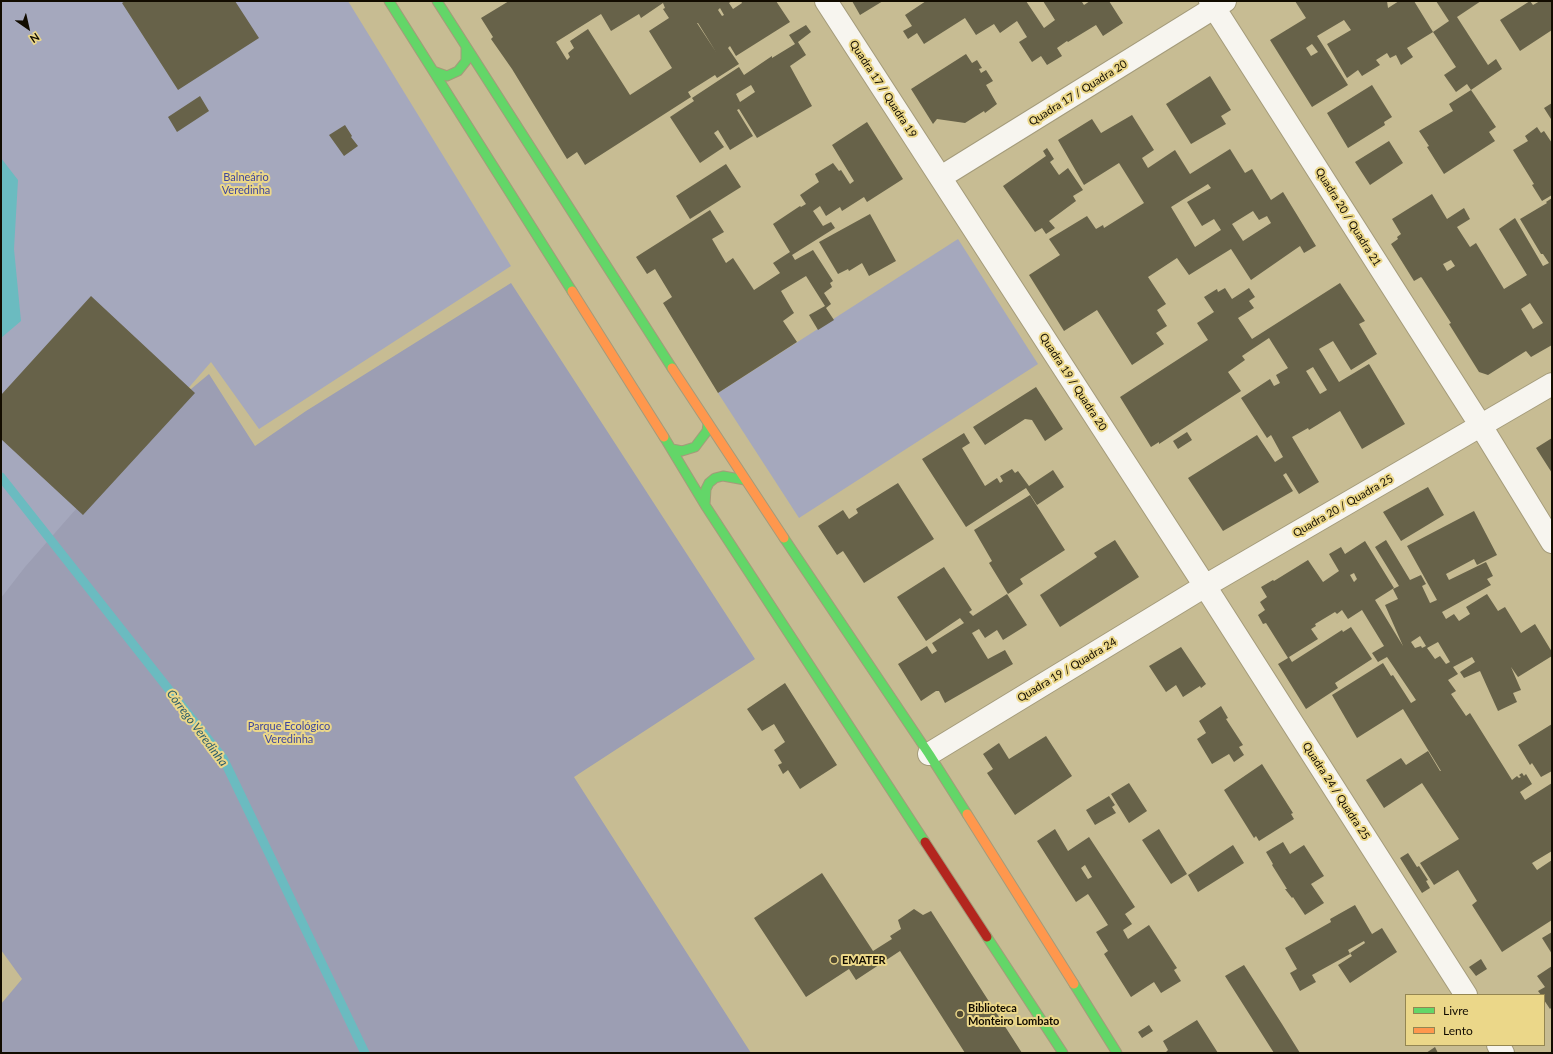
<!DOCTYPE html>
<html>
<head>
<meta charset="utf-8">
<style>
  body { margin:0 }
  #map { position:relative; width:1553px; height:1054px; overflow:hidden; background:#c7bc93; font-family:Lato,sans-serif }
  canvas { display:block }
  .frame { position:absolute; inset:0; border:2px solid #120c00; pointer-events:none }
  .legend { position:absolute; left:1405px; top:994px; width:140px; height:52px; box-sizing:border-box; background:#ebd789; border:1px solid #948652; margin:0; padding:5px 7px; list-style:none; font-size:12px; color:#120c00 }
  .legend li { display:flex; align-items:center; gap:8px; height:20px }
  .legend b { width:20px; border:1px solid #948652 }
  .north { position:absolute; left:8px; top:8px; width:40px; height:40px; -webkit-text-stroke:3px #ebd789; paint-order:stroke; rotate:146deg; font-size:11px; font-weight:700; line-height:16px; text-align:center; color:#120c00 }
  .north::after { content:''; display:block; margin:auto; width:14px; height:18px; background:#120c00; clip-path:polygon(50% 0,100% 100%,50% 72%,0 100%) }
</style>
</head>
<body>
<div id="map">
<canvas width="1553" height="1054"></canvas>
<div class="frame"></div>
<ul class="legend">
<li><b style="height:5px;background:#63d668"></b>Livre</li>
<li><b style="height:5px;background:#ff974d"></b>Lento</li>
</ul>
<div class="north">N</div>
</div>
<script>
const ctx = document.querySelector('canvas').getContext('2d');
ctx.lineJoin = 'round';
function fill(path, color) { ctx.fillStyle = color; ctx.fill(path, 'evenodd'); }
const toPath = rows => new Path2D(rows.map(r => 'M' + r).join(''));
function trace(path, color, width, dash) { ctx.strokeStyle = color; ctx.lineWidth = width; ctx.lineCap = dash ? 'butt' : 'round'; ctx.setLineDash(dash || []); ctx.stroke(path); }
function write(font, color, halo, rows, align = 'center') {
  ctx.font = font + ' Lato,sans-serif'; ctx.lineWidth = 4; ctx.setLineDash([]); ctx.textBaseline = 'middle'; ctx.strokeStyle = halo; ctx.fillStyle = color; for (const [text, x, y, turn = 0] of rows) {
    ctx.save(); ctx.translate(x, y); ctx.rotate((+turn || 0) * Math.PI / 180); ctx.textAlign = isNaN(turn) ? turn : align; if (halo) ctx.strokeText(text, 0, 0); ctx.fillText(text, 0, 0); ctx.restore();
  }
}
fill(toPath([
  [1,1,348,1,511,266,259,429,211,362,1,604],
  [958,239,1038,364,799,518,718,393]
]), '#a5a8bd');
fill(toPath([
  [511,283,755,659,574,777,751,1053,1,1053,1,1004,22,979,1,950,1,598,25,567,113,467,185,394,209,374,255,446,306,411]
]), '#9c9eb3');
fill(toPath([
  [1,158,18,180,14,249,21,321,1,338]
]), '#6bbbc0');
trace(toPath([
  [1,477,223,758,365,1053]
]), '#6bbbc0', 9);
fill(toPath([
  [125,1,235,1,259,38,178,90,122,3],
  [509,1,732,1,729,3,733,9,742,3,741,1,776,1,790,22,736,56,730,46,728,48,739,64,717,78,715,75,688,92,691,97,585,165,577,152,567,159,512,69,491,39,493,37,481,18],
  [663,3,665,8,663,9,669,18,649,31,672,68,630,95,588,29,570,41,574,48,568,53,570,57,567,60,556,42,601,14,611,31,639,14,641,18],
  [720,8,724,15,722,16,718,10],
  [697,23,698,23,716,52],
  [852,1,883,1,860,15],
  [926,1,1026,1,1044,28,1055,20,1043,1,1084,1,1082,2,1084,5,1090,1,1109,1,1123,23,1103,36,1096,25,1068,42,1067,41,1057,48,1062,56,1047,65,1041,56,1032,62,1019,42,1027,37,1017,21,1000,33,994,24,976,35,965,18,924,44,917,33,908,39,903,31,912,26,905,15],
  [1295,1,1387,1,1388,8,1399,1,1414,1,1433,32,1407,48,1413,57,1401,65,1396,55,1390,58,1387,53,1376,60,1380,65,1362,76,1358,70,1347,78,1327,44,1351,30,1344,20,1317,36,1348,85,1312,107,1270,40,1306,18],
  [1312,44,1318,52,1311,56,1306,48],
  [1436,1,1481,1,1457,17,1488,65,1496,59,1502,69,1471,90,1467,84,1456,92,1444,75,1456,67,1433,32,1449,21],
  [1530,1,1533,5,1540,1,1552,1,1552,30,1520,51,1500,20],
  [806,25,811,32,798,42,806,55,790,66,812,106,757,138,739,109,737,110,753,136,730,150,718,130,714,133,724,147,700,163,670,117,694,101,692,98,739,67,744,75,772,56,772,58,795,44,789,35],
  [751,85,755,92,740,102,736,94],
  [966,54,972,63,977,60,982,68,979,69,981,73,986,70,993,81,986,85,997,104,985,113,984,111,965,123,937,119,933,124,911,89],
  [1210,76,1231,110,1221,116,1226,124,1191,144,1166,104],
  [1372,85,1392,117,1384,122,1385,125,1348,148,1327,113],
  [1471,90,1496,127,1489,132,1495,141,1444,174,1427,147,1429,146,1419,131,1453,111,1449,104],
  [200,96,209,111,177,132,168,117],
  [1552,103,1552,118,1551,119,1544,108],
  [1132,115,1154,150,1142,158,1148,168,1175,150,1190,174,1230,149,1245,173,1252,169,1271,200,1283,192,1316,246,1304,253,1300,246,1251,280,1231,249,1189,275,1177,258,1148,277,1166,304,1157,310,1167,326,1156,333,1164,344,1132,365,1097,310,1064,331,1029,275,1060,255,1049,239,1087,216,1096,229,1103,225,1104,228,1144,203,1119,163,1084,185,1058,140,1092,119,1101,133],
  [1208,184,1211,188,1187,202,1202,226,1214,219,1221,230,1195,247,1171,207],
  [1253,211,1259,220,1267,216,1271,223,1243,241,1232,224],
  [867,122,903,179,867,202,864,197,842,211,840,207,826,216,820,206,813,211,823,226,831,222,835,228,792,255,795,260,813,250,833,281,830,283,832,287,824,293,831,304,826,308,834,320,818,330,809,315,825,306,806,276,781,291,794,313,783,321,797,342,718,393,663,303,672,297,655,269,647,274,636,257,710,210,724,232,712,239,726,263,733,258,754,290,780,273,773,263,790,252,773,224,800,206,801,207,806,204,800,195,819,182,815,174,833,163,839,171,841,170,850,184,854,181,832,145],
  [345,125,352,136,351,137,358,146,344,156,329,135],
  [1537,127,1541,133,1544,131,1552,143,1552,195,1542,201,1532,185,1534,184,1513,150,1528,141,1525,136],
  [1389,141,1403,163,1370,185,1355,162],
  [1047,148,1054,159,1050,162,1059,175,1068,168,1083,190,1073,196,1076,201,1049,221,1055,228,1046,234,1042,228,1035,232,1003,186,1046,156,1043,151],
  [726,164,741,187,690,219,676,196],
  [1432,194,1447,219,1464,208,1470,219,1457,227,1470,247,1476,243,1504,289,1527,275,1499,229,1515,218,1543,266,1549,263,1543,254,1541,254,1520,219,1547,203,1546,202,1552,198,1552,345,1531,357,1526,351,1488,375,1479,372,1449,324,1451,323,1422,278,1421,277,1414,281,1391,244,1398,239,1397,237,1401,234,1392,219],
  [1451,260,1455,266,1447,271,1443,264],
  [1530,303,1543,323,1533,329,1521,309],
  [870,214,896,261,869,276,862,263,849,271,848,269,838,274,819,242],
  [1340,283,1365,321,1359,324,1377,354,1351,370,1333,341,1319,349,1339,382,1369,364,1405,424,1362,449,1340,411,1309,430,1308,428,1292,437,1319,482,1299,494,1286,473,1283,475,1293,491,1223,531,1188,478,1257,435,1275,462,1283,457,1271,435,1267,438,1241,398,1270,379,1274,386,1280,383,1276,375,1288,368,1269,338,1242,356,1245,360,1228,372,1241,391,1159,444,1159,442,1151,447,1120,397,1208,340,1197,323,1214,312,1204,297,1217,289,1218,292,1225,288,1232,299,1249,288,1255,297,1249,301,1254,308,1238,318,1252,339],
  [1313,367,1327,390,1320,394,1306,371],
  [91,296,195,393,83,515,1,439,1,395],
  [1036,387,1063,429,1045,441,1032,420,1025,419,985,445,973,427],
  [1187,432,1192,440,1178,449,1173,441],
  [964,433,970,443,962,448,985,486,997,478,1000,483,1003,481,1000,476,1012,469,1015,473,1018,471,1029,486,1053,470,1064,487,1037,505,1026,488,966,527,922,459],
  [1552,438,1552,473,1536,448],
  [898,483,934,539,864,583,843,551,837,555,818,526,843,510,849,519,858,513,856,509],
  [1428,487,1444,515,1401,541,1383,512],
  [1030,495,1065,550,1020,579,1023,584,1008,594,989,563,992,561,974,530],
  [1474,511,1497,555,1477,565,1474,559,1446,574,1449,580,1486,562,1493,576,1487,579,1491,585,1442,612,1446,619,1454,614,1459,621,1470,614,1466,607,1487,594,1498,611,1505,607,1521,633,1535,624,1552,652,1552,656,1518,677,1511,667,1521,690,1513,693,1517,702,1498,711,1480,671,1464,678,1460,672,1475,662,1472,657,1453,667,1458,674,1448,680,1456,691,1451,694,1466,716,1470,713,1512,780,1517,776,1519,778,1521,777,1519,775,1522,773,1524,776,1526,774,1532,784,1520,792,1525,800,1552,783,1552,851,1532,863,1537,870,1552,860,1552,920,1502,952,1472,905,1477,901,1458,870,1434,885,1420,863,1459,839,1422,783,1384,808,1366,780,1401,758,1406,765,1428,751,1440,771,1441,771,1403,709,1357,738,1332,695,1383,663,1391,676,1393,675,1411,703,1416,700,1387,657,1378,662,1372,653,1384,646,1362,610,1348,619,1342,610,1337,614,1335,612,1315,624,1316,626,1311,629,1318,639,1289,657,1292,662,1342,630,1343,632,1351,627,1372,659,1335,683,1338,688,1306,709,1278,664,1288,658,1266,623,1263,624,1258,615,1265,610,1260,602,1267,597,1261,587,1273,580,1274,581,1308,560,1323,582,1339,571,1329,554,1341,547,1345,554,1365,541,1394,588,1375,600,1403,646,1385,605,1398,599,1393,589,1399,586,1375,547,1386,540,1410,580,1421,575,1426,584,1422,586,1430,603,1437,600,1407,546],
  [1354,573,1357,579,1354,582,1350,575],
  [1420,636,1426,646,1422,648,1421,646,1415,648,1411,642],
  [1438,642,1450,662,1446,664,1440,656,1435,659,1427,648],
  [1115,540,1139,577,1060,627,1040,595,1097,557,1094,553],
  [944,567,972,610,969,612,973,616,1007,594,1027,625,1003,640,997,630,985,638,979,629,972,633,988,659,1005,650,1013,664,945,703,939,691,936,691,921,701,898,664,927,646,932,654,937,651,932,643,964,623,960,618,926,641,897,597],
  [1181,647,1206,684,1201,688,1200,686,1183,697,1176,685,1166,692,1149,666],
  [785,683,837,765,800,789,788,770,783,774,778,765,782,763,774,750,785,742,774,724,762,731,747,709],
  [1221,706,1228,718,1226,719,1243,745,1239,747,1244,755,1234,762,1229,754,1212,764,1197,739,1206,733,1199,721],
  [1552,724,1552,771,1541,777,1532,763,1530,765,1518,745],
  [1046,736,1072,776,1015,815,987,773,993,769,983,754,999,743,1009,759],
  [1262,764,1293,813,1291,814,1294,819,1259,841,1256,836,1254,838,1224,790],
  [1129,783,1147,811,1129,823,1111,794],
  [1109,796,1115,805,1112,807,1116,813,1095,825,1086,810],
  [1055,829,1068,851,1089,837,1135,907,1125,914,1132,924,1123,930,1128,939,1149,925,1177,968,1174,970,1181,981,1161,993,1154,982,1131,997,1104,954,1108,951,1096,932,1108,925,1088,894,1076,902,1037,841],
  [1085,865,1092,877,1088,879,1081,868],
  [1159,829,1187,874,1171,884,1142,840],
  [1283,842,1290,854,1304,845,1324,876,1311,884,1324,903,1305,915,1293,897,1292,898,1285,889,1287,889,1272,865,1273,864,1266,852],
  [1233,845,1244,863,1198,892,1188,875],
  [1408,853,1417,867,1419,866,1428,880,1426,881,1430,888,1422,893,1400,858],
  [822,873,873,951,892,939,890,936,901,929,898,920,914,909,923,915,931,911,1022,1053,965,1053,900,951,856,980,849,969,806,997,754,918],
  [1355,905,1372,934,1382,928,1397,952,1350,983,1338,965,1352,956,1350,953,1365,943,1364,941,1348,950,1350,954,1312,975,1316,982,1300,991,1290,973,1297,969,1285,948,1331,922,1330,919],
  [1552,932,1552,954,1542,938],
  [1481,959,1487,969,1476,976,1469,967],
  [1244,965,1282,1024,1300,1053,1274,1053,1225,976],
  [1552,966,1552,1007,1550,1009,1544,1000,1544,995,1541,995,1538,991,1545,987,1537,976],
  [1197,1020,1218,1053,1165,1053,1168,1050,1163,1041],
  [1149,1025,1153,1031,1142,1038,1138,1032],
  [1435,1047,1438,1053,1426,1053]
]), '#676249');
const street = toPath([
  [826,1,1205,586,1466,995],
  [1210,1,1481,426,1552,542],
  [941,177,1225,1],
  [929,754,1205,586,1552,384],
  [1498,1045,1503,1053]
]);
const fast = toPath([
  [389,1,572,291],
  [437,1,672,368],
  [433,71,447,76,458,71,466,61,466,47],
  [664,437,705,505,925,842],
  [672,449,682,451,695,447,707,431,708,424],
  [705,505,706,489,709,483,715,478,723,476,745,480],
  [784,538,929,754,967,814],
  [987,937,1063,1053],
  [1074,984,1117,1053]
]);
const slow = toPath([
  [572,291,664,437],
  [672,368,784,538],
  [967,814,1074,984]
]);
const jam = toPath([
  [925,842,987,937]
]);
trace(street, '#a49b7a', 24);
trace(fast, '#a49b7a', 11);
trace(slow, '#a49b7a', 11);
trace(jam, '#a49b7a', 11);
trace(street, '#f7f5ef', 22);
trace(fast, '#63d668', 9);
trace(slow, '#ff974d', 9);
trace(jam, '#b3261e', 9);
for (const [x, y, r, color] of [
  [834,960,4,"#514a33"],
  [960,1014,4,"#514a33"]
]) { const dot = new Path2D(); dot.arc(x, y, r, 0, 2 * Math.PI); ctx.fillStyle = color; ctx.fill(dot); trace(dot, '#ebd789', 1.5); }
write('11px', '#120c00', '#ebd789', [
  ["Quadra 17 / Quadra 19",883,89,57],
  ["Quadra 17 / Quadra 20",1078,93,-32],
  ["Quadra 20 / Quadra 21",1348,217,58],
  ["Quadra 19 / Quadra 20",1073,382,57],
  ["Quadra 20 / Quadra 25",1343,506,-30],
  ["Quadra 19 / Quadra 24",1067,670,-31],
  ["Quadra 24 / Quadra 25",1336,791,57]
]);
write('11px', '#3f479e', '#ebd789', [
  ["Balneário",246,177],
  ["Veredinha",246,190],
  ["Parque Ecológico",289,726],
  ["Veredinha",289,739]
]);
write('bold 11px', '#120c00', '#ebd789', [
  ["EMATER",842,960],
  ["Biblioteca",968,1008],
  ["Monteiro Lombato",968,1021]
], 'left');
write('italic 12px', '#2f606b', '#ebd789', [
  ["Córrego Veredinha",197,728,53]
]);
</script>
</body>
</html>
